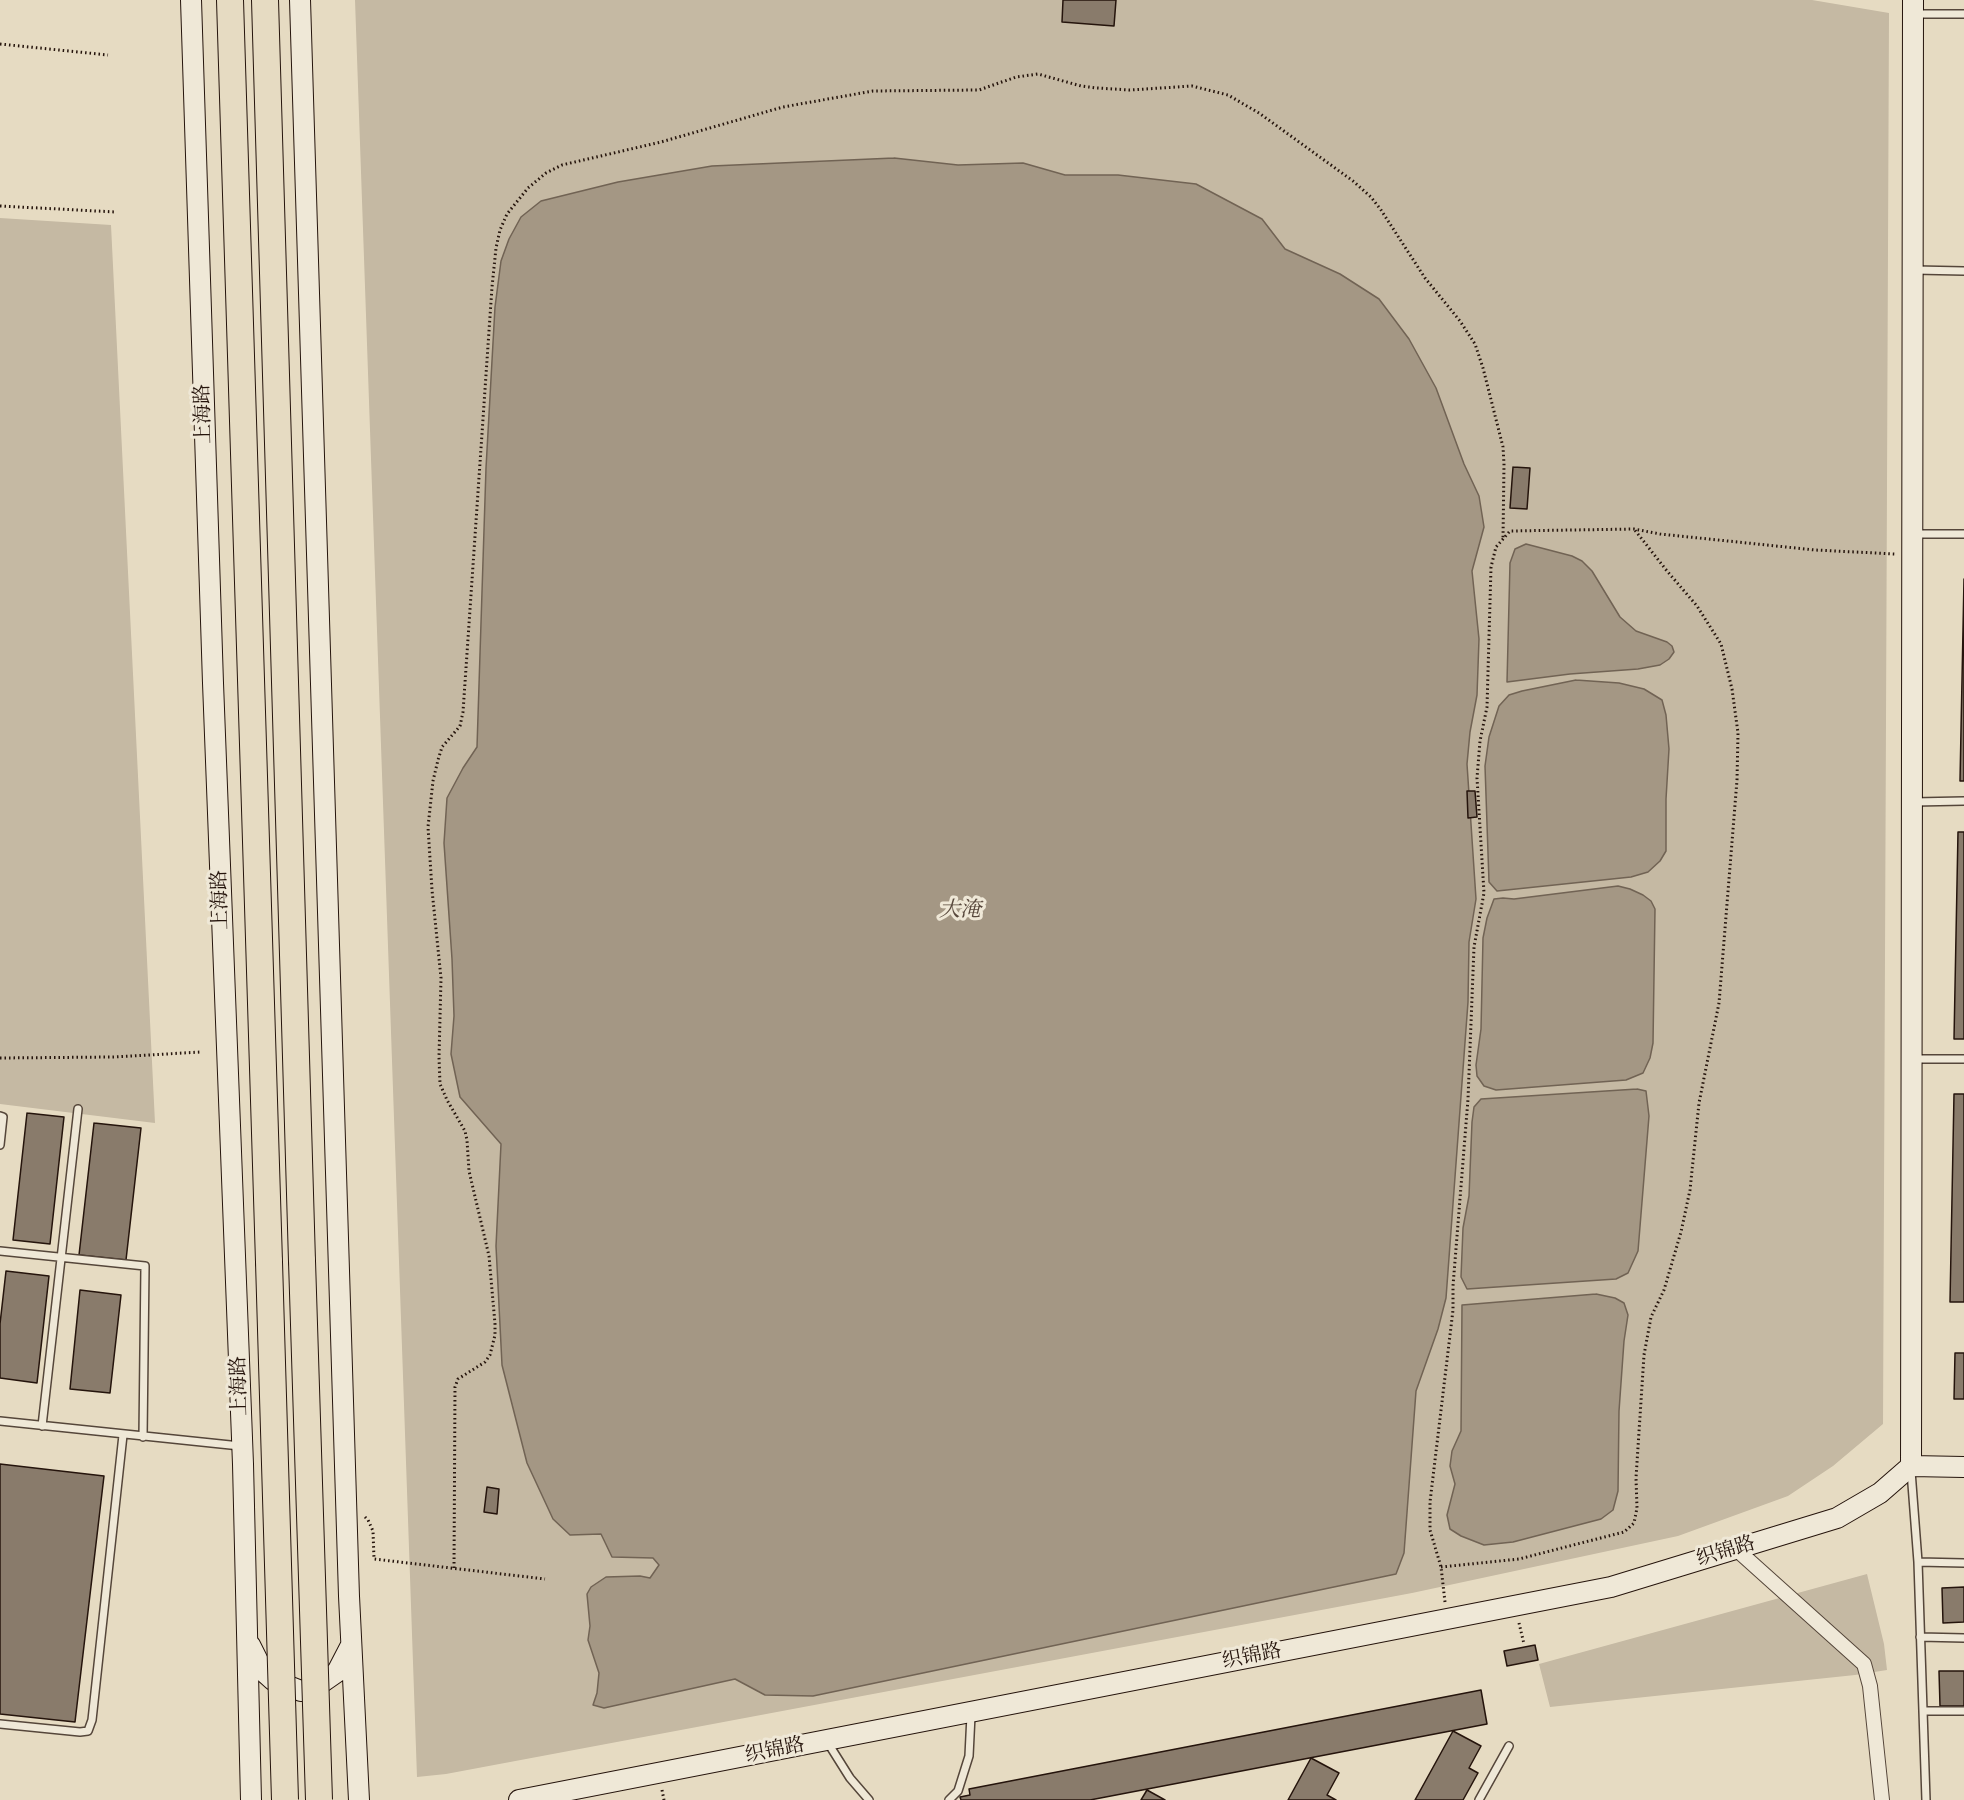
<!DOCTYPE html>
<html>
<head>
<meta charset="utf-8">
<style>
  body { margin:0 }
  canvas { display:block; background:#e6dbc2 }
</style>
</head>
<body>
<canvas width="1964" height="1800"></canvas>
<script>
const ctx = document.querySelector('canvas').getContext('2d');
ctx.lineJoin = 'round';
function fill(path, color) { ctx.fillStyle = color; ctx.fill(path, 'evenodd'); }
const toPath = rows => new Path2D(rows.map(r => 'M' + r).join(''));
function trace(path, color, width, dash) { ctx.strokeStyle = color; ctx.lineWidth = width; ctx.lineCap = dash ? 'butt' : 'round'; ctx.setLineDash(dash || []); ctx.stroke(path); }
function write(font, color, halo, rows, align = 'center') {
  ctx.font = font + ' "Libre Bodoni","Noto Serif SC",serif'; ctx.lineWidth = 6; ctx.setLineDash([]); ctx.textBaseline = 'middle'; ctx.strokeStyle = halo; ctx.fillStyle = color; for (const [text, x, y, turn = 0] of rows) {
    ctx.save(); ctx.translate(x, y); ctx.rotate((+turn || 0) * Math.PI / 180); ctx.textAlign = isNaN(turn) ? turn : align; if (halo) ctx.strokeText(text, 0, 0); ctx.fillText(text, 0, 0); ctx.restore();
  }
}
fill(toPath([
  [355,0,1812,0,1889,13,1883,1424,1833,1466,1788,1496,1678,1536,1412,1593,446,1774,417,1777],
  [0,218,111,225,155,1123,0,1104],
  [1867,1574,1884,1644,1887,1670,1855,1675,1550,1707,1539,1664]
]), '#c5b9a3');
const water = toPath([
  [894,158,958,165,1023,163,1065,175,1118,175,1196,184,1262,219,1285,249,1340,274,1379,299,1409,339,1436,388,1464,464,1479,496,1484,527,1472,571,1479,639,1477,695,1470,732,1467,764,1476,899,1469,942,1468,1002,1446,1298,1438,1329,1416,1391,1404,1553,1396,1574,813,1696,765,1695,735,1679,604,1708,593,1705,597,1693,599,1673,588,1640,590,1626,587,1594,591,1587,606,1577,640,1576,650,1578,659,1565,653,1558,612,1557,601,1534,570,1535,553,1519,527,1463,502,1365,496,1246,501,1144,460,1097,451,1054,454,1016,452,959,444,843,447,798,463,768,477,747,486,468,495,307,501,261,509,239,521,217,541,201,618,182,712,166,894,158],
  [1526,544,1572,556,1582,561,1592,571,1620,617,1636,631,1667,642,1672,646,1674,652,1669,659,1660,665,1638,669,1570,674,1507,682,1510,563,1515,549,1526,544],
  [1576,680,1619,683,1644,689,1662,700,1666,715,1669,749,1666,799,1666,851,1660,861,1648,872,1631,877,1497,891,1489,882,1485,766,1489,737,1499,706,1509,695,1522,691,1576,680],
  [1618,886,1630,889,1643,895,1651,901,1655,909,1653,1043,1650,1058,1643,1073,1626,1080,1496,1090,1484,1086,1477,1076,1476,1065,1481,1029,1483,938,1487,918,1494,899,1503,898,1514,899,1618,886],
  [1637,1089,1646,1091,1649,1116,1638,1251,1628,1273,1616,1279,1467,1289,1461,1277,1463,1228,1469,1196,1472,1122,1474,1107,1481,1099,1637,1089],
  [1596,1294,1615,1298,1624,1303,1628,1315,1624,1341,1619,1411,1618,1491,1613,1510,1601,1519,1513,1542,1484,1545,1461,1536,1450,1529,1447,1515,1455,1484,1450,1466,1452,1451,1461,1431,1462,1305,1596,1294]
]);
fill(water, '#a49784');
trace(water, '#716354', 1.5);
const building = toPath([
  [1063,0,1116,0,1114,26,1062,22,1063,0],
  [1513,467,1530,468,1527,509,1510,508,1513,467],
  [1964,579,1964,781,1960,781,1964,579],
  [1467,791,1475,791,1477,817,1468,818,1467,791],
  [1958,832,1964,832,1964,1039,1954,1039,1958,832],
  [1954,1094,1964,1094,1964,1302,1950,1302,1954,1094],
  [27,1113,64,1117,50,1244,13,1240,27,1113],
  [94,1123,141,1128,126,1260,79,1255,94,1123],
  [6,1271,49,1276,37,1383,0,1378,0,1324,6,1271],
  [80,1290,121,1295,110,1393,70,1389,80,1290],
  [1955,1353,1964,1353,1964,1399,1954,1399,1955,1353],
  [0,1464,104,1476,75,1722,0,1714,0,1464],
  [487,1487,499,1489,497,1514,484,1512,487,1487],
  [1964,1587,1964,1622,1943,1623,1942,1588,1964,1587],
  [1535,1645,1538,1660,1507,1666,1504,1651,1535,1645],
  [1939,1671,1964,1671,1964,1706,1940,1706,1939,1671],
  [1481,1690,1487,1724,1090,1800,961,1800,960,1797,970,1795,969,1789,1481,1690],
  [1453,1731,1481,1746,1469,1768,1478,1773,1463,1800,1415,1800,1453,1731],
  [1311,1758,1339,1773,1327,1795,1336,1800,1288,1800,1311,1758],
  [1147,1790,1165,1800,1141,1800,1147,1790]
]);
fill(building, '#897b6b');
trace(building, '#25140c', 1.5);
const lane = toPath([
  [1916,14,1964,14],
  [1915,270,1964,271],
  [1915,534,1964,534],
  [1914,802,1964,801],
  [1914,1059,1964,1059],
  [0,1116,3,1117,0,1145],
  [0,1251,145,1266,143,1437],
  [0,1421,240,1446],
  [42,1426,78,1109],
  [1911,1471,1918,1562,1926,1800],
  [1918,1562,1964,1563],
  [1920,1637,1964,1638],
  [1923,1711,1964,1711],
  [0,1724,80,1732,88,1731,92,1720,123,1435],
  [828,1743,850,1778,869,1800],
  [949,1800,958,1791,969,1756,971,1715],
  [1479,1800,1509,1746]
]);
const street = toPath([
  [1736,1549,1864,1664,1870,1686,1882,1800]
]);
const secondary = toPath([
  [191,0,213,683,243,1464,251,1800],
  [300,0,349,1596,359,1800],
  [1911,1466,1913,0],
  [250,1645,263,1671,273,1680,301,1691,314,1688,337,1672,351,1645],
  [519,1800,1611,1587,1837,1518,1880,1493,1911,1466,1964,1467]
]);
const highway = toPath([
  [230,0,269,1262],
  [265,0,302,1261]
]);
trace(lane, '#55463a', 10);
trace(street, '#55463a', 16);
trace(secondary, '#25140c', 22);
trace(highway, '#25140c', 28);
trace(toPath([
  [0,44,108,55],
  [0,206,116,212],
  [0,1058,113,1057,201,1052],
  [365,1517,368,1520,373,1531,374,1559,545,1579],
  [1441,1567,1519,1559,1624,1532,1634,1523,1637,1508,1636,1478,1644,1355,1651,1317,1664,1290,1681,1232,1690,1190,1699,1103,1719,1003,1737,780,1738,733,1732,689,1721,644,1697,606,1667,571,1634,529],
  [454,1568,455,1387,458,1379,485,1362,490,1355,495,1335,495,1324,489,1256,469,1171,467,1140,465,1131,447,1100,440,1084,439,1057,441,978,432,890,428,827,433,781,438,760,442,747,460,726,463,712,492,287,496,248,500,230,507,214,528,188,546,173,562,165,661,142,783,107,873,91,979,90,1016,77,1038,74,1081,86,1097,88,1130,90,1192,86,1228,95,1259,113,1353,181,1371,197,1381,210,1425,278,1460,321,1475,344,1483,368,1503,447,1504,464,1503,539],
  [1445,1602,1441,1567,1430,1530,1430,1502,1453,1310,1453,1286,1468,1099,1474,947,1484,893,1477,778,1480,741,1487,707,1491,567,1496,547,1510,531,1634,529,1660,534,1815,550,1895,554],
  [1519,1623,1524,1644],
  [662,1790,664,1800]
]), '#25140c', 3, [1.5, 3]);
trace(lane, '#efe8d7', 7);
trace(street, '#efe8d7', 14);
trace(secondary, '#efe8d7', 20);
trace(highway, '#e6dbc2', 26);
const highwayBridge = toPath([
  [302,1261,319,1800],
  [269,1262,285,1800]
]);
trace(highwayBridge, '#25140c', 28, []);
trace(highwayBridge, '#e6dbc2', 26);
write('20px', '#25140c', '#efe8d7', [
  ["上海路",204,414,-92],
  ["上海路",221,900,-92],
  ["上海路",240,1386,-92],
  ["织锦路",1726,1552,-17],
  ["织锦路",1252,1657,-11],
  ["织锦路",775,1751,-11]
]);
write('italic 21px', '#58483c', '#efe8d7', [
  ["大淹",960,911]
]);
</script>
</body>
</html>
